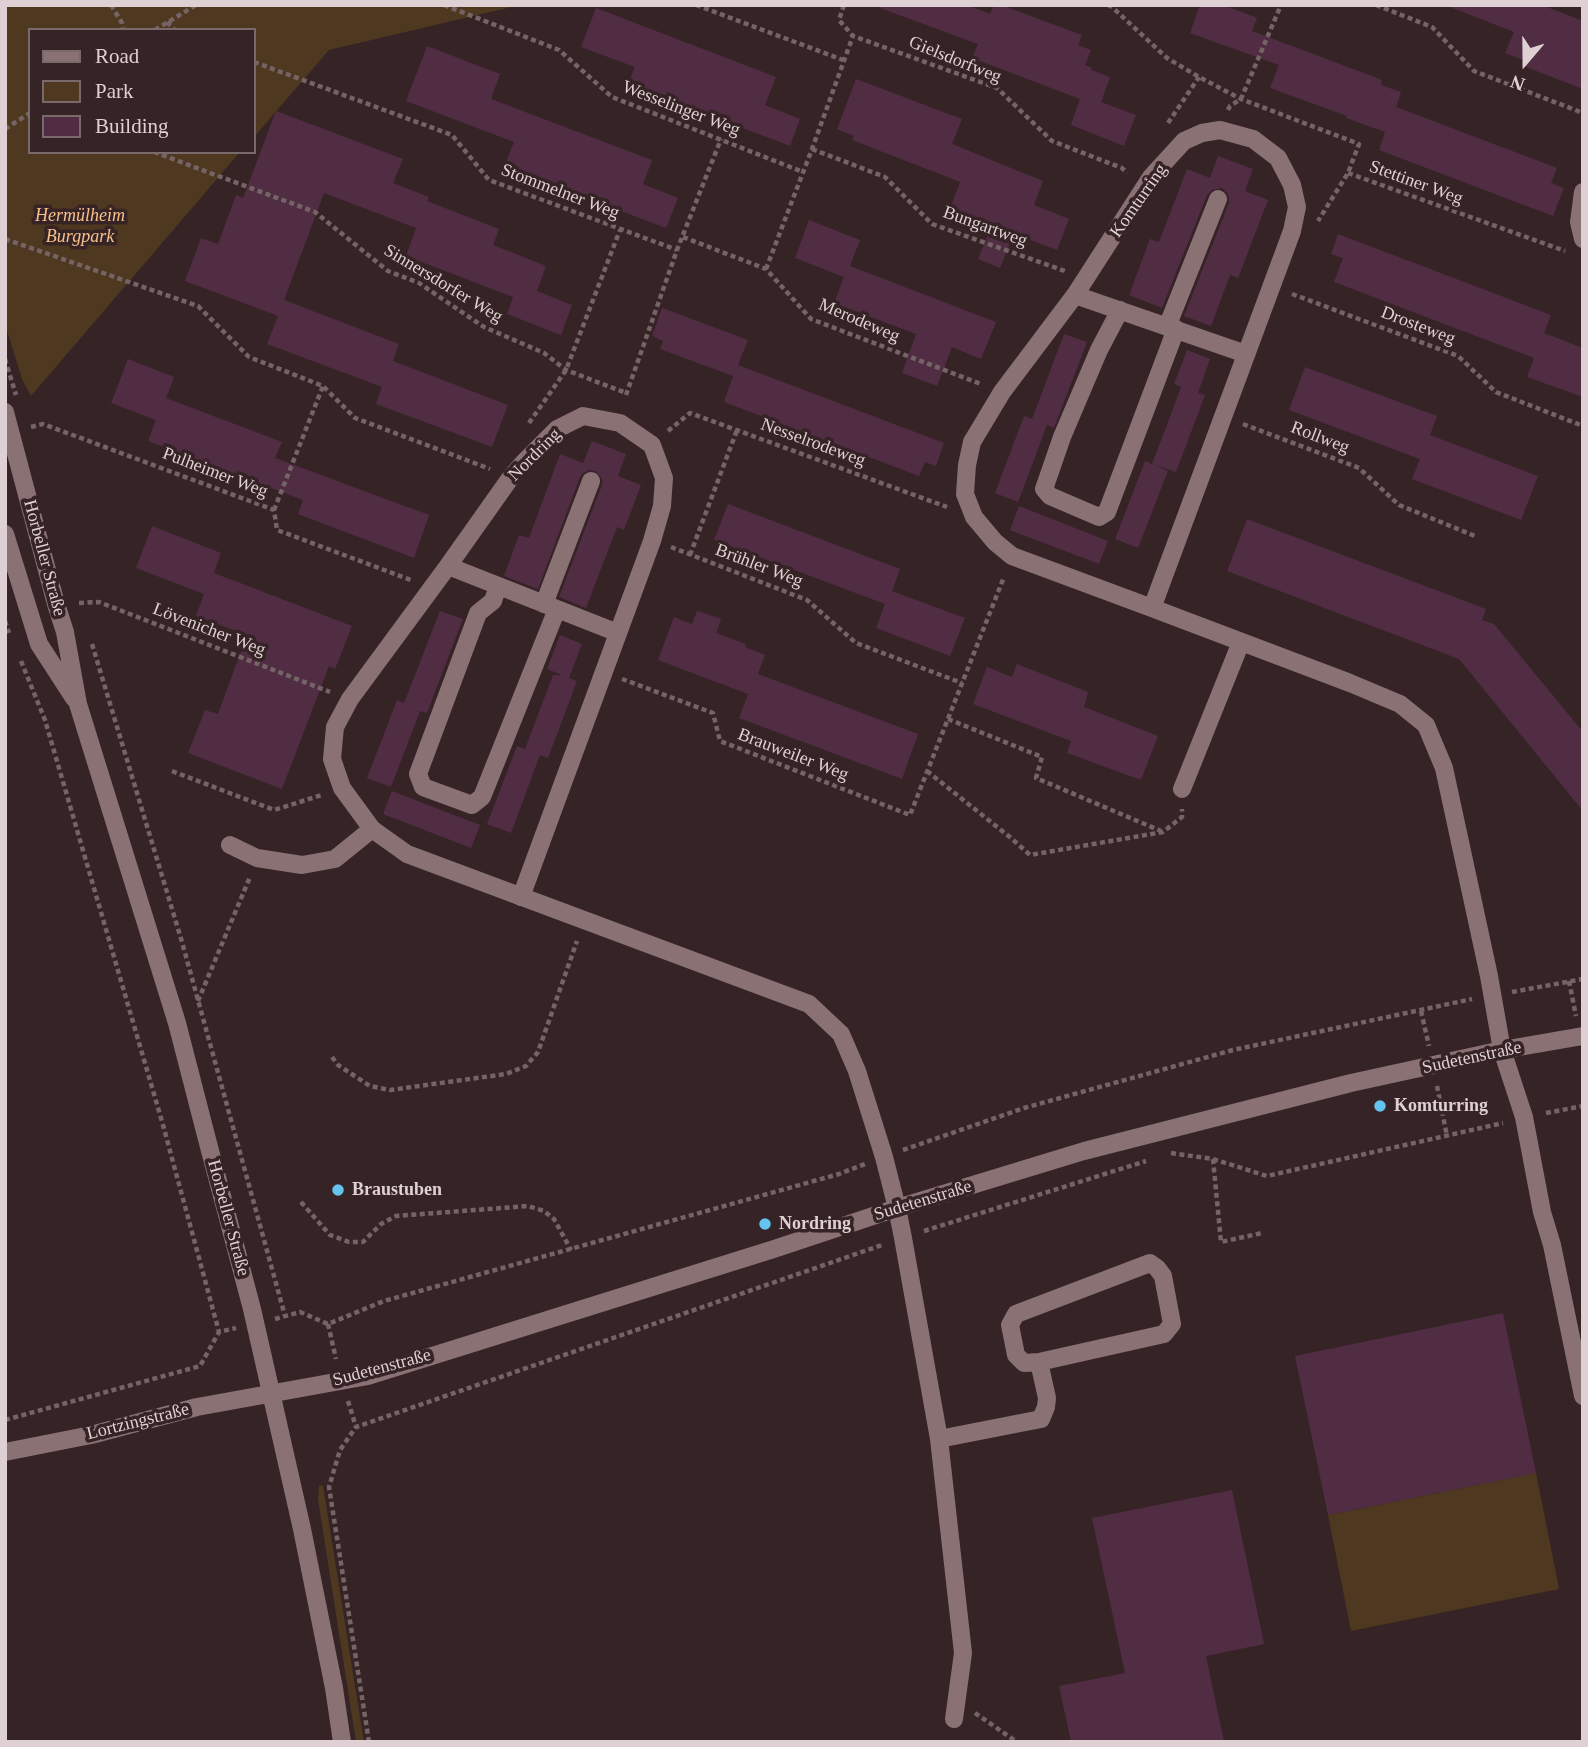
<!DOCTYPE html>
<html>
<head>
<meta charset="utf-8">
<style>
  body { margin:0 }
  #map { position:relative; width:1588px; height:1747px; overflow:hidden; background:#362326; font-family:Georgia,serif }
  canvas { display:block }
  .frame { position:absolute; inset:0; border:7px solid #dfd1d3; pointer-events:none }
  .legend { position:absolute; left:28px; top:28px; width:228px; height:126px; box-sizing:border-box; background:#362326; border:2px solid #7a696b; margin:0; padding:9px 12px; list-style:none; font-size:21px; color:#dfd1d3 }
  .legend li { display:flex; align-items:center; gap:14px; height:35px }
  .legend b { width:35px; border:2px solid #7a696b }
  .north { position:absolute; left:1490px; top:28px; width:70px; height:70px; -webkit-text-stroke:5px #362326; paint-order:stroke; rotate:200deg; font-size:19px; font-weight:700; line-height:28px; text-align:center; color:#dfd1d3 }
  .north::after { content:''; display:block; margin:auto; width:24px; height:32px; background:#dfd1d3; clip-path:polygon(50% 0,100% 100%,50% 72%,0 100%) }
</style>
</head>
<body>
<div id="map">
<canvas width="1588" height="1747"></canvas>
<div class="frame"></div>
<ul class="legend">
<li><b style="height:9px;background:#897174"></b>Road</li>
<li><b style="height:19px;background:#4f3820"></b>Park</li>
<li><b style="height:19px;background:#512d44"></b>Building</li>
</ul>
<div class="north">N</div>
</div>
<script>
const ctx = document.querySelector('canvas').getContext('2d');
ctx.lineJoin = 'round';
function fill(path, color) { ctx.fillStyle = color; ctx.fill(path, 'evenodd'); }
const toPath = rows => new Path2D(rows.map(r => 'M' + r).join(''));
function trace(path, color, width, dash) { ctx.strokeStyle = color; ctx.lineWidth = width; ctx.lineCap = dash ? 'butt' : 'round'; ctx.setLineDash(dash || []); ctx.stroke(path); }
function write(font, color, halo, rows, align = 'center') {
  ctx.font = font + ' Georgia,serif'; ctx.lineWidth = 7; ctx.setLineDash([]); ctx.textBaseline = 'middle'; ctx.strokeStyle = halo; ctx.fillStyle = color; for (const [text, x, y, turn = 0] of rows) {
    ctx.save(); ctx.translate(x, y); ctx.rotate((+turn || 0) * Math.PI / 180); ctx.textAlign = isNaN(turn) ? turn : align; if (halo) ctx.strokeText(text, 0, 0); ctx.fillText(text, 0, 0); ctx.restore();
  }
}
fill(toPath([
  [5,5,520,5,329,50,254,137,254,30,30,30,30,152,240,152,31,396,22,379,5,324],
  [1536,1473,1559,1589,1351,1631,1328,1515],
  [319,1485,323,1486,364,1742,356,1742,318,1499]
]), '#4f3820');
fill(toPath([
  [880,5,967,5,990,14,994,5,1001,5,1082,35,1078,45,1091,50,1085,65,1092,68,1091,70,1110,77,1101,102,1136,115,1124,146,1071,125,1080,99,972,58,978,44,880,8],
  [1200,5,1224,5,1257,18,1252,31,1382,80,1381,85,1401,92,1396,107,1557,168,1551,183,1564,188,1553,216,1379,150,1385,132,1346,118,1347,116,1270,88,1279,65,1190,33],
  [1450,5,1542,5,1583,21,1583,89,1521,65,1523,60,1505,53,1514,32,1450,7],
  [596,8,776,77,765,105,800,119,790,146,628,84,635,67,581,47],
  [427,46,500,74,491,99,652,160,643,184,678,198,666,228,504,167,514,142,406,101],
  [856,79,962,119,952,144,1043,181,1034,205,1069,219,1057,250,1014,234,1000,268,978,259,992,225,950,209,960,182,852,140,854,136,837,129],
  [276,111,403,159,393,183,429,197,427,201,499,229,493,245,546,266,537,291,572,305,561,335,507,314,513,297,406,256,416,228,324,193,284,300,399,344,393,361,508,405,492,447,376,404,382,387,267,344,278,316,185,281,201,238,218,244,236,195,243,198],
  [1218,156,1253,169,1245,191,1268,200,1238,278,1230,275,1211,326,1184,316,1229,203,1229,198,1227,193,1222,188,1212,190,1207,195,1162,308,1129,295,1150,239,1159,242,1187,169,1210,178],
  [809,220,860,240,850,266,996,322,981,359,952,347,937,386,902,373,916,334,834,303,844,277,795,258],
  [1338,234,1551,315,1544,333,1583,348,1583,397,1527,377,1534,358,1334,282,1343,258,1331,254],
  [662,308,748,340,738,365,944,443,936,466,925,462,919,476,724,402,733,376,660,349,663,341,652,336],
  [1064,334,1087,342,1054,428,1047,425,1018,502,995,493,1024,416,1032,419],
  [1187,350,1210,359,1198,393,1205,395,1176,472,1153,464,1168,471,1138,548,1115,539,1145,461,1152,464,1165,430,1181,387,1174,384],
  [128,359,174,377,166,398,282,442,275,458,429,515,414,558,298,514,303,500,148,441,156,420,111,403],
  [1305,367,1437,416,1430,435,1538,476,1521,520,1412,479,1420,459,1289,410],
  [592,441,626,454,618,476,641,485,624,530,617,527,586,608,559,597,602,485,602,479,596,471,589,470,583,473,580,477,538,589,504,576,519,535,529,538,560,454,583,463],
  [728,504,900,569,892,591,965,618,950,656,876,628,885,604,714,540],
  [1019,506,1108,541,1099,564,1010,530],
  [1247,519,1486,609,1482,620,1494,624,1583,732,1583,811,1459,659,1227,571],
  [152,526,221,553,214,573,352,626,335,669,329,666,282,789,188,753,205,710,218,714,247,635,196,616,204,594,136,568],
  [440,611,463,619,427,713,420,711,391,787,367,778,397,700,404,703],
  [697,611,721,619,716,633,746,644,745,647,765,655,758,674,918,734,902,779,739,718,748,694,658,660,674,617,692,624],
  [560,635,582,644,569,678,577,681,548,758,540,755,511,833,487,824,517,746,525,749,553,675,562,675,547,669],
  [1017,664,1088,692,1084,707,1158,736,1141,780,1067,753,1071,741,973,704,987,667,1012,677],
  [392,791,480,825,471,848,383,814],
  [1503,1313,1536,1473,1328,1515,1295,1356],
  [1232,1490,1264,1644,1206,1656,1224,1742,1071,1742,1059,1686,1125,1673,1092,1518]
]), '#512d44');
trace(toPath([
  [111,5,122,23,123,30],
  [444,5,559,50,612,97,803,172],
  [696,5,843,60],
  [844,5,839,20,853,36,997,88,1052,141,1122,168,1127,173],
  [1108,5,1112,7,1167,58,1199,77,1241,99,1359,144,1348,173,1318,221],
  [1376,5,1432,27,1474,71,1583,113],
  [167,22,175,30],
  [155,30,196,5],
  [254,62,452,135,489,180,677,250],
  [1228,110,1230,106,1241,99,1281,5],
  [1168,123,1199,77],
  [5,129,30,113],
  [812,149,885,177,932,224,1065,271],
  [154,152,315,212,388,271,419,283,484,327,544,353,566,370,626,393],
  [1348,173,1565,251],
  [683,237,766,269,811,319,981,384],
  [5,239,198,306,249,357,323,386,355,418,490,469],
  [766,269,812,149,853,36],
  [1292,294,1458,356,1496,392,1583,426],
  [5,359,16,395],
  [626,395,677,250,721,139],
  [529,423,566,370,620,230],
  [1243,424,1359,468,1399,505,1475,536],
  [31,427,43,424,274,510,277,530,411,580],
  [668,431,690,413,947,507],
  [274,510,323,386],
  [671,547,807,600,856,643,962,683],
  [690,555,737,430],
  [79,603,99,602,330,692],
  [5,621,9,633],
  [92,644,182,942,285,1316],
  [21,661,45,720,163,1125,219,1332],
  [622,679,713,713,720,741,910,815,1004,577],
  [948,719,1042,757,1036,778,1161,831],
  [172,771,274,810,322,795],
  [927,771,1011,838,1030,855,1163,832,1182,817,1182,809],
  [1569,981,1576,1016],
  [1512,992,1583,979],
  [198,1001,250,877],
  [1421,1011,1429,1046],
  [332,1057,338,1065,370,1086,390,1090,506,1074,526,1066,538,1052,577,941],
  [1437,1086,1447,1136],
  [1546,1113,1583,1106],
  [903,1150,1024,1108,1233,1050,1472,999],
  [1171,1153,1213,1159,1267,1176,1503,1123],
  [1213,1159,1221,1242,1262,1233],
  [301,1202,330,1235,349,1242,363,1242,381,1224,396,1216,528,1206,544,1211,554,1219,571,1250],
  [924,1231,1146,1161],
  [275,1319,300,1312,328,1324,384,1301,839,1174,865,1164],
  [328,1324,336,1359],
  [348,1401,356,1427],
  [5,1420,200,1366,219,1332,236,1328],
  [975,1713,1017,1742],
  [369,1742,329,1487,340,1450,356,1427,882,1245]
]), '#756466', 4.5, [5, 3.5]);
trace(toPath([
  [1220,130,1253,139,1278,158,1292,185,1297,207,1292,231,1152,608,1012,556,995,542,974,517,965,494,967,465,972,442,1002,392,1075,295,1151,177,1184,141,1202,133,1220,130],
  [1583,192,1579,222,1583,239],
  [1075,295,1246,354],
  [1120,310,1099,350,1062,437,1044,489,1050,496,1099,517,1107,512,1176,329],
  [1167,327,1218,199],
  [5,412,56,604,65,632,78,704,177,1023,209,1147,252,1309,302,1529,334,1688,342,1742],
  [5,534,39,644,74,698],
  [448,566,618,633],
  [498,586,493,601,478,613,418,774,423,787,472,805,482,797,557,609],
  [544,604,591,481],
  [1152,608,1350,683,1400,704,1426,725,1444,768,1489,976,1502,1050,1524,1117,1542,1212,1552,1245,1583,1396],
  [1182,789,1241,642],
  [230,845,257,858,302,865,335,859,372,829],
  [521,897,652,541,662,506,664,478,652,445,620,423,583,416,557,429,526,460,511,477,448,566,350,699,335,727,332,759,342,788,372,829,407,854,809,1004,841,1034,857,1071,884,1157,897,1208,903,1238,939,1439,963,1653,954,1719],
  [939,1439,1041,1419,1046,1407,1047,1398,1039,1362,1024,1363,1016,1355,1010,1325,1016,1314,1150,1263,1157,1268,1163,1276,1172,1324,1164,1334,1039,1362],
  [5,1452,91,1435,197,1407,368,1376,774,1249,897,1208,1084,1151,1351,1083,1502,1050,1583,1036]
]), '#897174', 18);
for (const [x, y, r, color] of [
  [1380,1106,7,"#65c4ef"],
  [338,1190,7,"#65c4ef"],
  [765,1224,7,"#65c4ef"]
]) { const dot = new Path2D(); dot.arc(x, y, r, 0, 2 * Math.PI); ctx.fillStyle = color; ctx.fill(dot); trace(dot, '#362326', 2.5); }
write('18px', '#dfd1d3', '#362326', [
  ["Gielsdorfweg",955,60,22],
  ["Wesselinger Weg",681,109,21],
  ["Stettiner Weg",1416,183,20],
  ["Stommelner Weg",560,192,21],
  ["Komturring",1139,201,-55],
  ["Bungartweg",985,227,20],
  ["Sinnersdorfer Weg",443,284,31],
  ["Merodeweg",859,321,23],
  ["Drosteweg",1418,326,21],
  ["Rollweg",1320,438,21],
  ["Nesselrodeweg",813,443,20],
  ["Nordring",535,455,-45],
  ["Pulheimer Weg",215,473,21],
  ["Horbeller Straße",44,558,75],
  ["Brühler Weg",759,566,21],
  ["Lövenicher Weg",209,630,21],
  ["Brauweiler Weg",793,755,21],
  ["Sudetenstraße",1472,1058,-12],
  ["Sudetenstraße",923,1201,-17],
  ["Horbeller Straße",228,1218,75],
  ["Sudetenstraße",382,1368,-15],
  ["Lortzingstraße",138,1422,-14]
]);
write('italic 18px', '#f6c08b', '#362326', [
  ["Hermülheim",80,216],
  ["Burgpark",80,237]
]);
write('bold 18px', '#dfd1d3', '#362326', [
  ["Komturring",1394,1106],
  ["Braustuben",352,1190],
  ["Nordring",779,1224]
], 'left');
</script>
</body>
</html>
